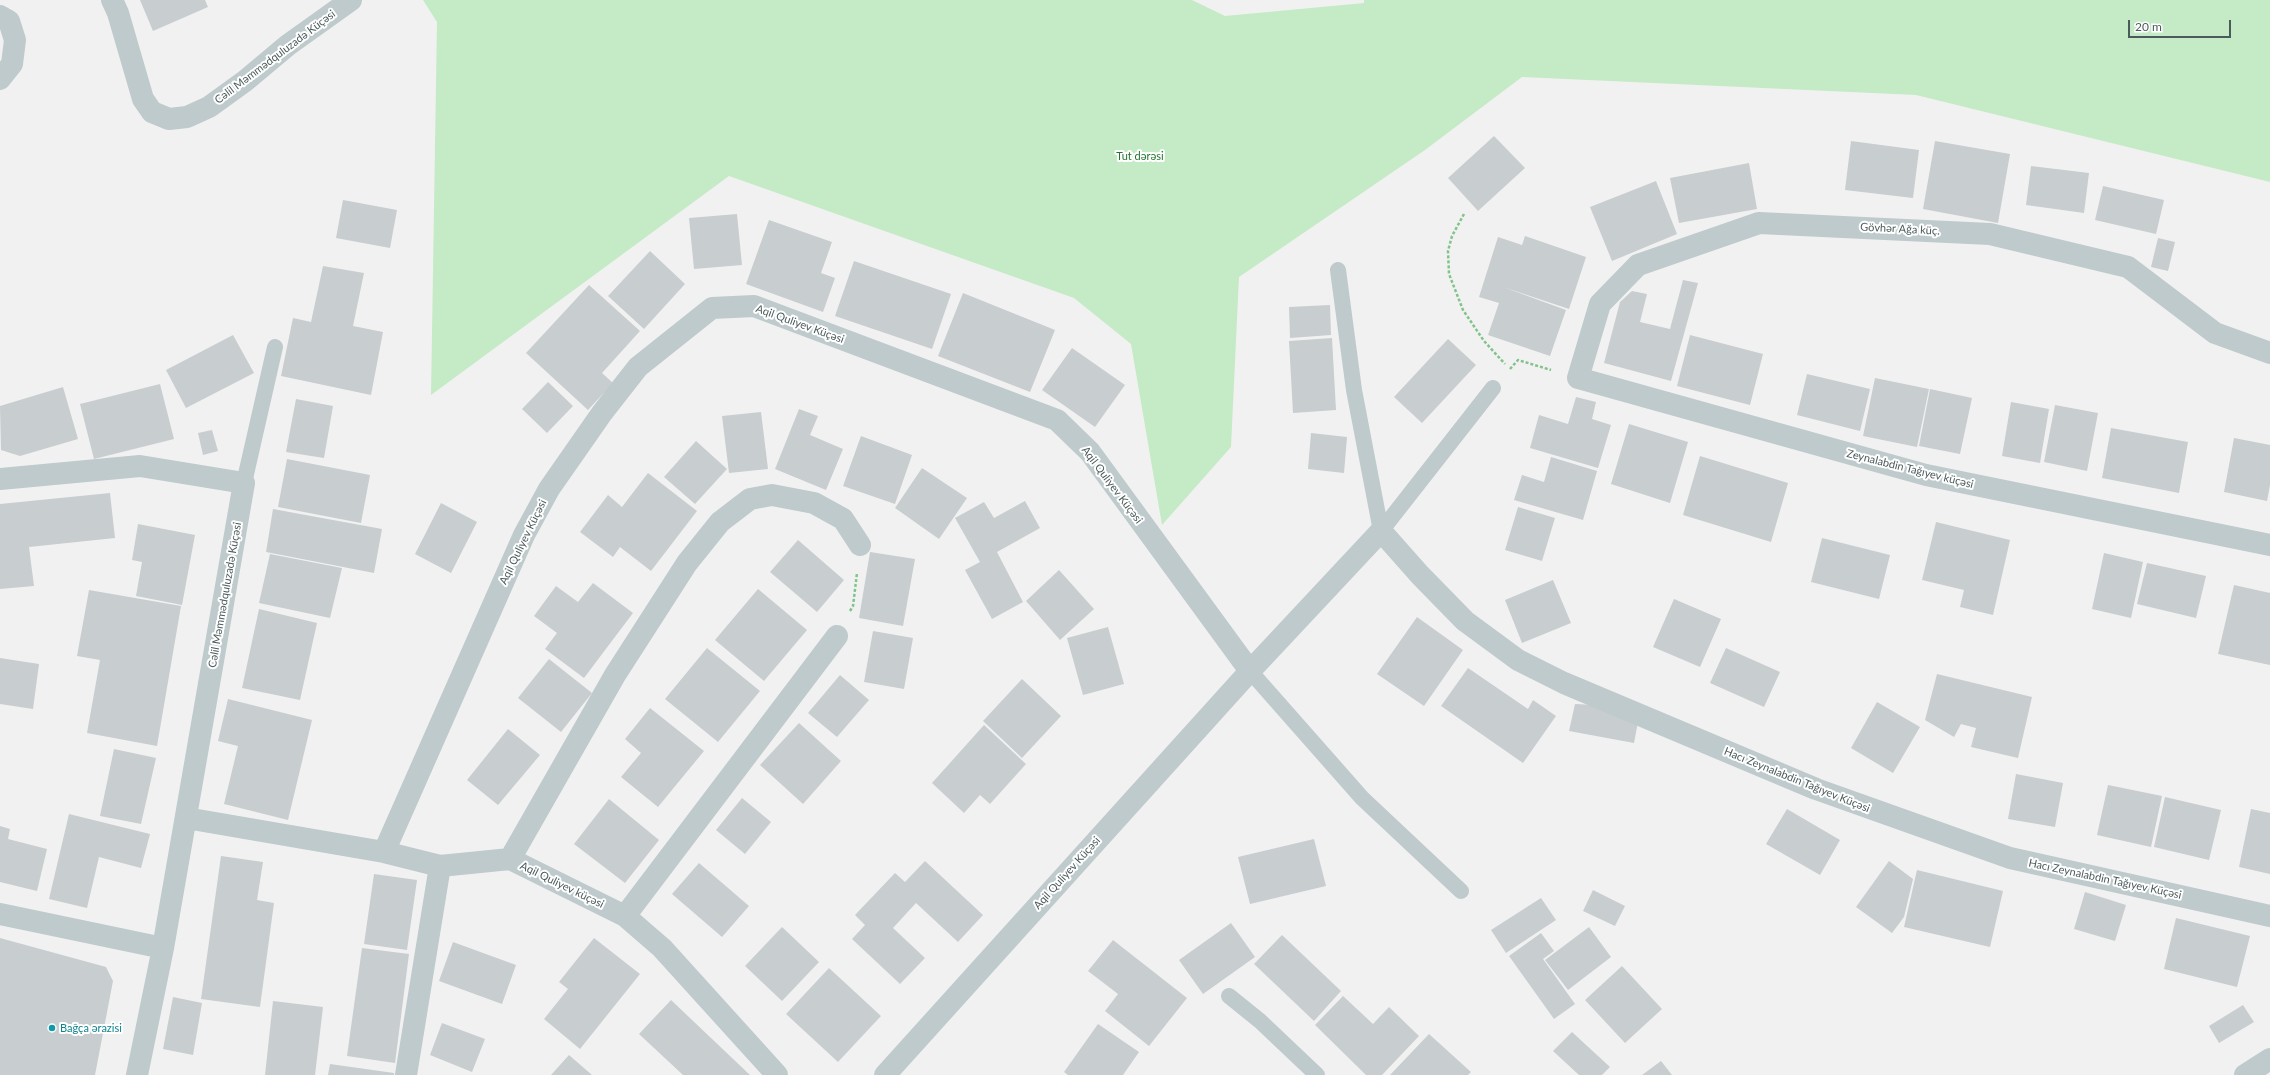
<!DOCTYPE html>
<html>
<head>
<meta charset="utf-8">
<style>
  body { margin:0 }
  #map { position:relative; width:2270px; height:1075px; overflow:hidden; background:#f2f1f1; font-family:Lato,sans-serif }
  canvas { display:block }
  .scale { position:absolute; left:2128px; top:20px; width:103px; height:18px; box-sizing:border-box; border:2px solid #4b5a5b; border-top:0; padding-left:5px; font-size:12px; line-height:14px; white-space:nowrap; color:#4b5a5b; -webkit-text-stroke:3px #fff; paint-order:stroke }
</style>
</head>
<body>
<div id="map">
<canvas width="2270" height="1075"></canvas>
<div class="scale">20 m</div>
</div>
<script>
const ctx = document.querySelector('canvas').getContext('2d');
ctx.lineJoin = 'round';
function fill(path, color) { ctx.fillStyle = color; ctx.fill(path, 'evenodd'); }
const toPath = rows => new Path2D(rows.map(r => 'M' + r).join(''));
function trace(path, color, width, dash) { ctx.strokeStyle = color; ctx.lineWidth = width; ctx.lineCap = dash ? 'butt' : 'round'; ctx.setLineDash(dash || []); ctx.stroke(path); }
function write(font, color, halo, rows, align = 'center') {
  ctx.font = font + ' Lato,sans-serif'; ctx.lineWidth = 4; ctx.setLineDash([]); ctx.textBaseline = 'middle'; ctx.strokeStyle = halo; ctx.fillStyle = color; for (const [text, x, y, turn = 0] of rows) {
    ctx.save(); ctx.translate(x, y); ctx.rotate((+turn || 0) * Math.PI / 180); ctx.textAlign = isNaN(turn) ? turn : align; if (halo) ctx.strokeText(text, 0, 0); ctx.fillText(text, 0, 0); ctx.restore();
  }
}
fill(toPath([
  [423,0,1192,0,1225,16,1364,3,1364,0,2270,0,2270,182,1916,95,1522,77,1425,150,1239,277,1231,447,1162,525,1131,344,1074,298,729,176,431,395,437,22]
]), '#c5eac6');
fill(toPath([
  [140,0,205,0,208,7,153,31],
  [1494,136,1525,168,1478,211,1448,178],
  [1851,141,1919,150,1913,198,1845,190],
  [1935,141,2010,154,1998,223,1923,209],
  [1749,163,1757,209,1679,223,1670,178],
  [2031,166,2089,173,2084,213,2026,205],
  [1656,181,1677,234,1612,261,1590,207],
  [2103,186,2164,200,2156,234,2095,220],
  [343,200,397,210,390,248,336,238],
  [737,214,742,265,694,269,689,218],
  [769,220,832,242,821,273,835,278,823,312,746,284],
  [1525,236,1586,257,1569,309,1503,287,1566,310,1550,356,1488,335,1499,303,1479,297,1498,237,1522,245],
  [2158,238,2175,242,2168,271,2151,267],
  [650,251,685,284,644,329,608,296],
  [854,261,951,294,932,349,835,316],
  [323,266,364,273,353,326,383,332,371,395,281,376,293,318,311,322],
  [1683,280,1698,283,1671,381,1604,363,1620,302,1632,291,1647,294,1640,322,1670,329],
  [589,285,640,331,602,373,613,383,588,410,526,353],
  [963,293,1055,330,1030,392,938,356],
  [1330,305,1331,335,1290,338,1289,307],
  [233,335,254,373,186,408,166,370],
  [1690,335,1763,354,1750,405,1677,386],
  [1332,338,1336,410,1293,413,1289,341],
  [1448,339,1476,365,1422,423,1394,397],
  [1072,348,1125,385,1095,427,1042,390],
  [1807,374,1870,389,1860,431,1797,415],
  [1875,378,1929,389,1917,447,1863,436],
  [548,382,573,406,547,433,522,409],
  [160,384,174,439,94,459,80,404],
  [63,387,78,439,20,456,1,450,0,406],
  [1930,389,1972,398,1960,454,1919,446],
  [1576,397,1596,402,1592,419,1611,425,1598,468,1530,448,1539,415,1568,424],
  [296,399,333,406,324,458,286,452],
  [2011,402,2049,409,2040,463,2002,456],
  [2055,405,2098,413,2087,471,2044,462],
  [799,409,818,416,810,435,843,449,826,490,775,469],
  [761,412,768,469,729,473,722,416],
  [1629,424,1688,442,1670,503,1611,484],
  [2111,428,2188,442,2179,493,2102,478],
  [212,430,218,451,203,455,198,433],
  [1311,433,1347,437,1344,473,1308,469],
  [861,436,912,455,895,504,843,486],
  [2234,438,2270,445,2270,485,2267,501,2224,492],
  [696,441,727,469,695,504,664,477],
  [1700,456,1788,483,1771,542,1683,515],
  [1551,457,1597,471,1583,520,1514,500,1522,475,1544,482],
  [287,459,370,475,361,523,278,507],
  [922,468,967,498,939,539,895,508],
  [648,473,697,511,651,571,620,547,613,557,580,532,608,495,622,507],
  [110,493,115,538,29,547,34,586,0,589,0,504],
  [1025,501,1040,528,997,552,1023,602,992,619,965,570,980,562,955,518,984,502,994,518],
  [441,503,477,522,451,573,415,554],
  [1518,507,1555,518,1542,561,1505,550],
  [273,509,382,529,374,573,266,552],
  [1936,522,2010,540,1993,615,1960,607,1964,590,1922,580],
  [138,524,195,535,182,605,136,596,142,562,132,560],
  [1822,538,1890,555,1879,599,1811,582],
  [798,540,844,580,817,612,770,572],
  [870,552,915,559,903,626,859,618],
  [2104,553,2143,562,2131,618,2092,609],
  [270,554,342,568,330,618,259,603],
  [2147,563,2206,576,2196,618,2137,604],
  [1059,570,1094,609,1060,640,1026,601],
  [1553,580,1571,623,1522,643,1505,600],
  [593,583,633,613,584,678,545,649,557,633,534,616,556,586,578,602],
  [2234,585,2270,593,2270,665,2218,654],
  [758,589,807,630,764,681,715,640],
  [89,590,181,606,157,746,87,733,100,660,77,656],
  [1674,599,1721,619,1700,667,1653,647],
  [259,609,317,623,300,700,242,688],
  [1417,617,1463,650,1424,706,1377,674],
  [1108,627,1124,684,1083,695,1067,638],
  [873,631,913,638,904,689,864,682],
  [707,648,760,691,718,742,665,699],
  [1726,648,1780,672,1764,707,1710,683],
  [0,658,39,664,33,709,0,704],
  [549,659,592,693,561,732,518,698],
  [1468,668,1528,709,1533,700,1556,716,1523,763,1441,706],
  [1937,674,2032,697,2018,758,1971,747,1976,728,1961,724,1954,737,1925,720],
  [840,675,869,700,837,737,808,713],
  [1022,679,1061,716,1022,758,983,721],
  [228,699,312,720,288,820,224,804,238,746,218,741],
  [1877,702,1920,727,1893,773,1851,748],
  [1575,704,1595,705,1638,722,1634,743,1569,731],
  [650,708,704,751,658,807,621,777,641,753,625,739],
  [799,723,841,761,803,804,760,765],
  [984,725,1026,764,990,804,980,795,964,813,932,783],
  [508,729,540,755,498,805,467,780],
  [114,749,156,758,141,824,100,816],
  [2016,774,2063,783,2055,827,2008,819],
  [2108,785,2162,796,2151,847,2097,835],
  [2165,797,2221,810,2209,860,2154,847],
  [742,798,771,822,745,854,716,830],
  [609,799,659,840,625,883,574,844],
  [1787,809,1840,840,1820,875,1766,844],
  [2251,809,2270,813,2270,874,2239,867],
  [69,814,150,834,141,868,99,857,87,908,49,899],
  [0,826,10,829,8,839,47,849,37,891,0,882],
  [1314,839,1326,886,1250,904,1238,857],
  [221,856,263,862,257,900,274,903,260,1007,201,999],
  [925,861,983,915,958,942,916,903,893,928,925,958,900,984,852,939,865,925,855,915,895,873,905,882],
  [1889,861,1913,879,1904,917,1892,933,1856,907],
  [699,863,749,906,722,937,672,894],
  [1917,870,2003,891,1990,947,1904,927],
  [374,874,417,880,407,950,364,944],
  [1593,890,1625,906,1615,926,1583,911],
  [2085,892,2126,905,2115,941,2074,929],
  [1541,898,1556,920,1506,953,1491,930],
  [2176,918,2250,936,2237,987,2164,969],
  [1231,923,1255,957,1203,994,1179,960],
  [782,927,819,962,782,1001,745,966],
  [1589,927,1611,957,1568,990,1545,960],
  [1541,933,1554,951,1543,959,1575,1004,1554,1019,1509,956],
  [1282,935,1341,991,1314,1021,1254,964],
  [0,938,106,967,113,981,95,1075,0,1075],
  [594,938,640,974,580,1049,544,1019,568,989,559,982],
  [1113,940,1187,998,1149,1046,1105,1011,1118,994,1088,971],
  [453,942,516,965,502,1004,439,981],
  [362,948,409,954,395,1063,347,1056],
  [1622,966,1662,1009,1625,1043,1585,1000],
  [829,968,881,1016,838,1062,786,1014],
  [1343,996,1373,1024,1389,1007,1419,1036,1382,1075,1366,1075,1315,1025],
  [173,997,202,1003,193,1055,163,1049],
  [671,1000,750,1075,683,1075,639,1034],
  [273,1001,323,1007,315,1075,265,1075],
  [2243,1005,2254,1022,2219,1043,2209,1026],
  [442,1023,485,1039,472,1072,430,1055],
  [1098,1024,1139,1052,1123,1075,1068,1075,1064,1072],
  [1572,1032,1610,1067,1602,1075,1579,1075,1553,1051],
  [1429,1034,1471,1072,1468,1075,1390,1075],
  [569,1055,592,1075,551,1075],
  [1661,1061,1672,1075,1642,1075],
  [330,1064,394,1073,394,1075,328,1075]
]), '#c8cdcf');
trace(toPath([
  [1464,214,1452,236,1448,251,1449,274,1463,310,1484,341,1505,364],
  [1510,369,1518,360,1551,370],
  [850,611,853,606,857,573]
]), '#81c48b', 2.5, [3, 2]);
trace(toPath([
  [1338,270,1354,390,1381,531],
  [244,483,275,347],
  [1381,531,1493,388],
  [1250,671,1362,798,1461,891],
  [1229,996,1260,1021,1317,1075]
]), '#becacb', 16);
trace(toPath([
  [112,0,118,13,143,99,152,112,169,119,187,117,209,107,245,81,288,45,351,0],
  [0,16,9,21,15,40,12,64,0,79],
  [2270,353,2215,333,2128,267,1990,234,1759,223,1638,265,1600,304,1578,378,1926,475,2270,545],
  [0,479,140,466,244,483,163,948,137,1075],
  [186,818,384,852,440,866,510,859,625,916,662,948,777,1075],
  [384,852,524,535,549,489,602,413,638,367,712,308,754,306,1057,420,1090,452,1250,671],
  [510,859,615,675,687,563,720,522,750,499,772,495,814,503,843,519,860,545],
  [0,914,163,948],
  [625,916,837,636],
  [406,1075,440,866],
  [885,1075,1250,671,1381,531,1420,575,1465,621,1518,660,1564,683,1816,789,2010,858,2270,916],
  [2245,1075,2270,1059]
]), '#becacb', 22);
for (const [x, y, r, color] of [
  [52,1028,4,"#0f9aa8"]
]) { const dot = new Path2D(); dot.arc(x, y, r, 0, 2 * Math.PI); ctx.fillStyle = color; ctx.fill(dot); trace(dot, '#fff', 1.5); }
write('11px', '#4b5a5b', '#fff', [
  ["Cəlil Məmmədquluzadə Küçəsi",275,57,-37],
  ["Gövhər Ağa küç.",1900,229,3],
  ["Aqil Quliyev Küçəsi",800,324,20],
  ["Zeynalabdin Tağıyev küçəsi",1910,469,14],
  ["Aqil Quliyev Küçəsi",1112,485,53],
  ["Aqil Quliyev Küçəsi",523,542,-64],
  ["Cəlil Məmmədquluzadə Küçəsi",225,595,-80],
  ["Hacı Zeynalabdin Tağıyev Küçəsi",1797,780,22],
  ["Aqil Quliyev Küçəsi",1067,873,-48],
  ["Hacı Zeynalabdin Tağıyev Küçəsi",2105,879,12],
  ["Aqil Quliyev küçəsi",562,885,26]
]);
write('11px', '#24742f', '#fff', [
  ["Tut dərəsi",1140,156]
]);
write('11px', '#0d838f', '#fff', [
  ["Bağça ərazisi",60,1028]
], 'left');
</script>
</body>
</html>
